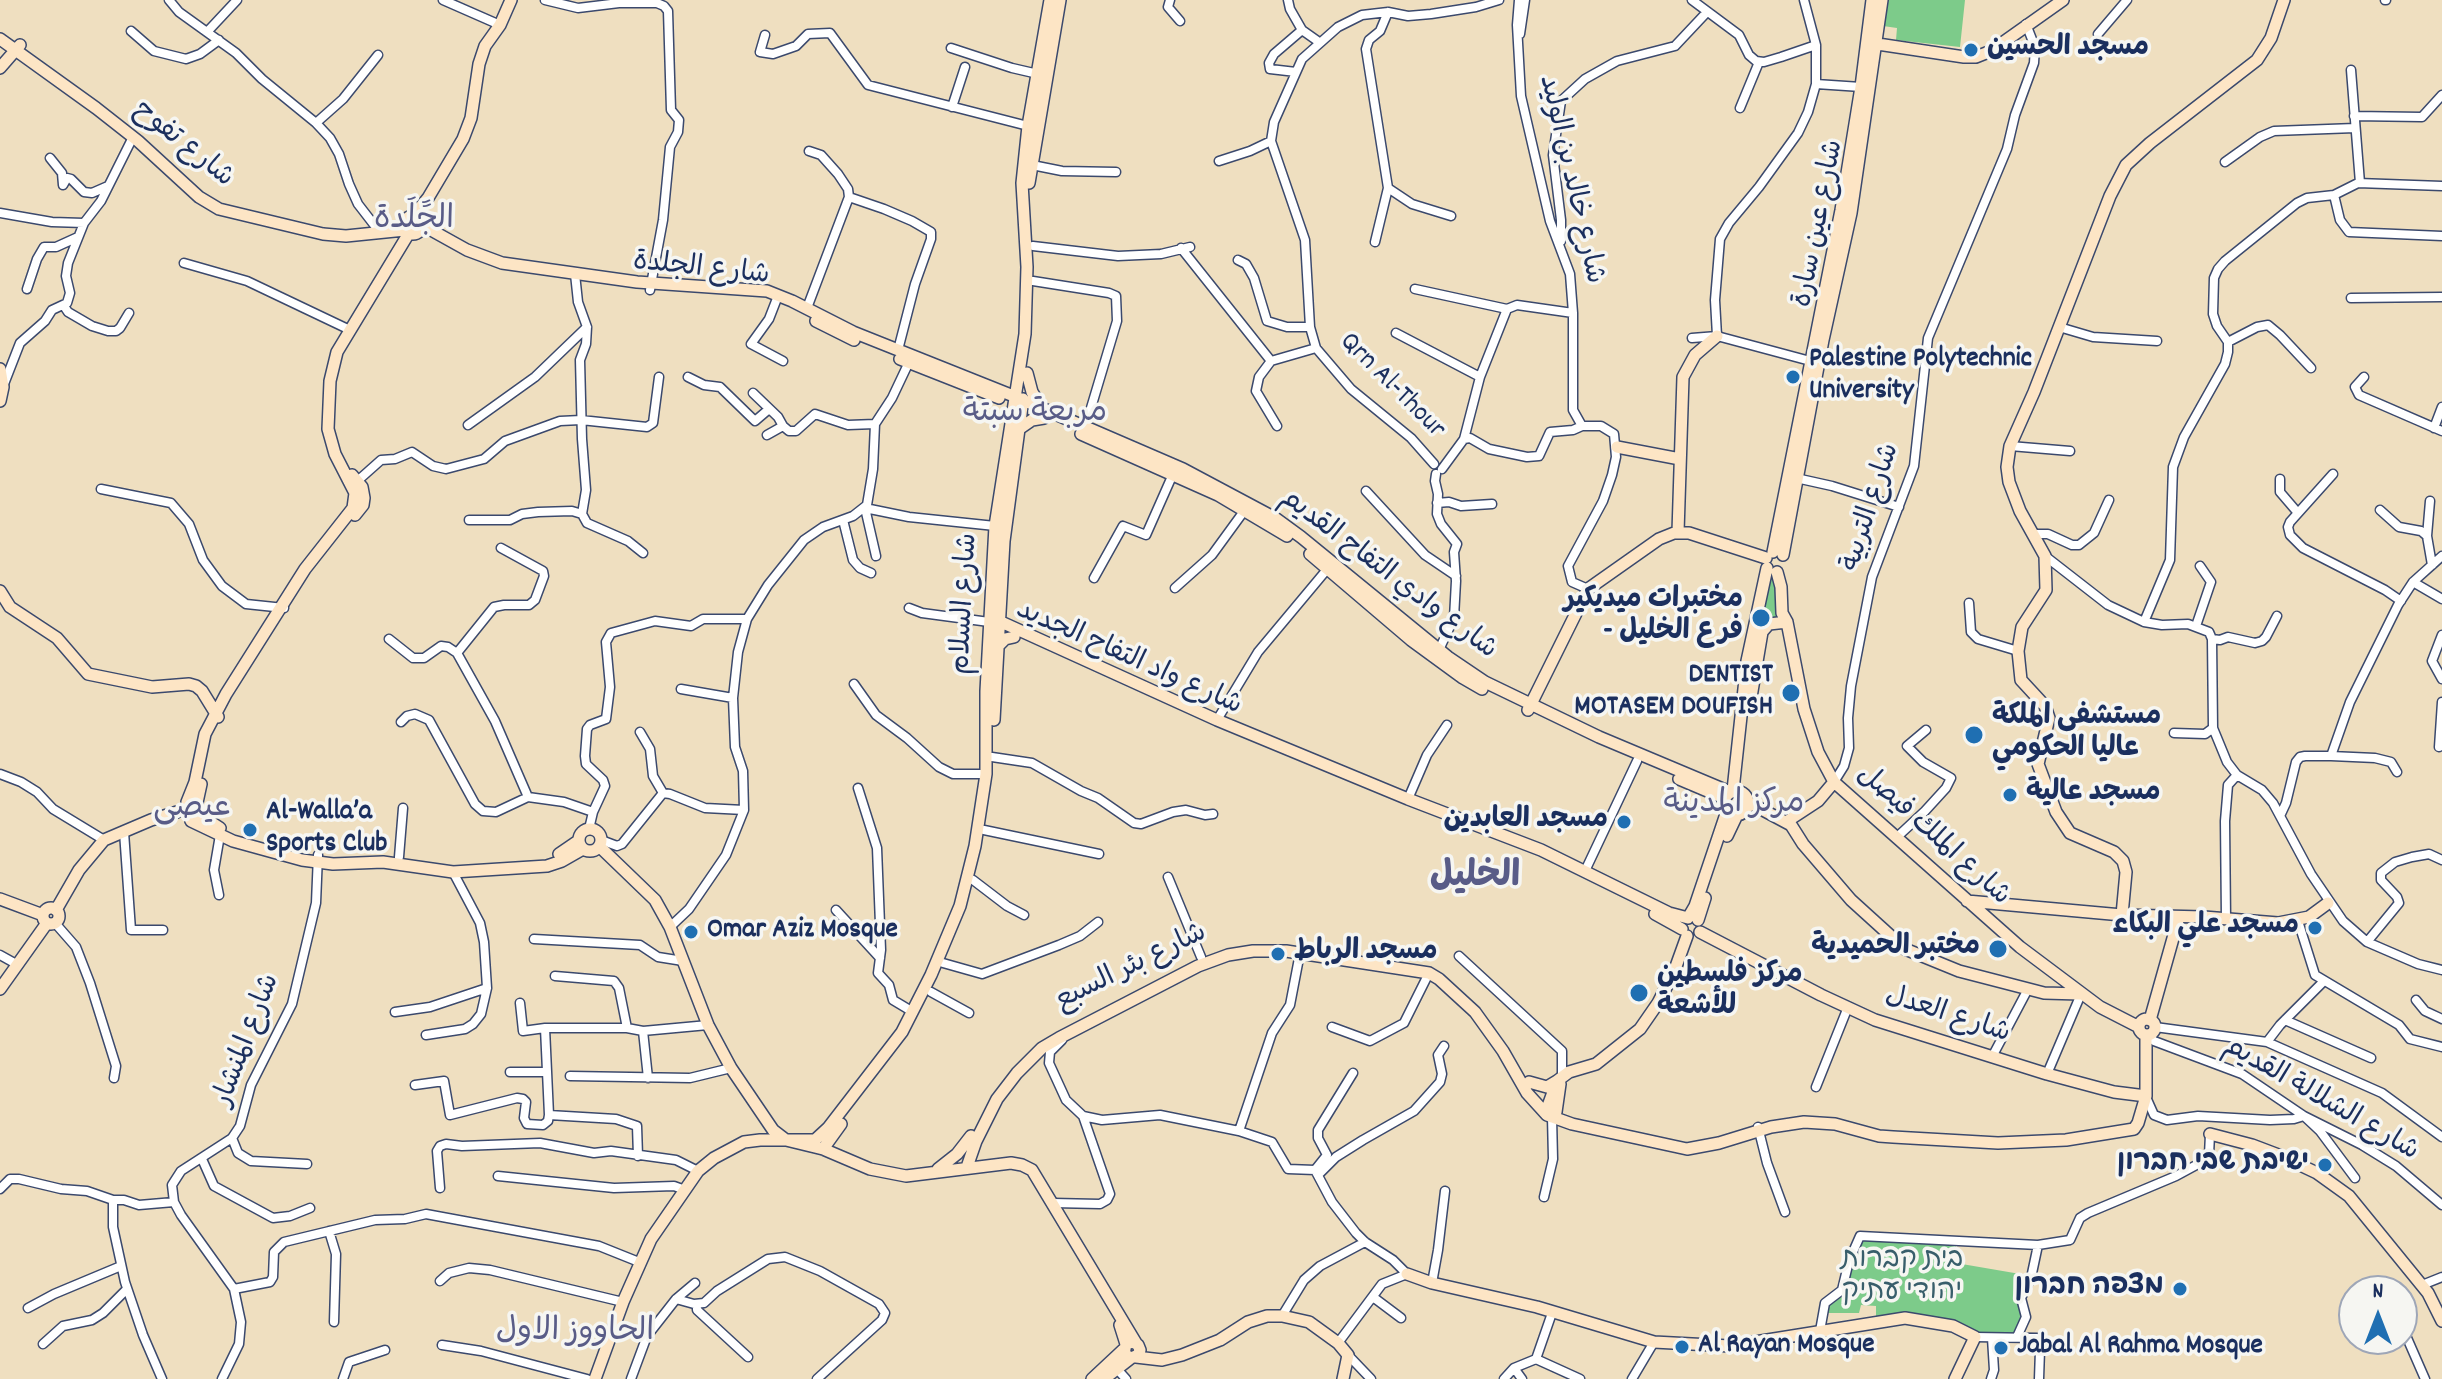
<!DOCTYPE html>
<html>
<head>
<meta charset="utf-8">
<style>
  body { margin:0 }
  #map { position:relative; width:2442px; height:1379px; overflow:hidden; background:#efdfc0; font-family:Dekko,sans-serif }
  canvas { display:block }
  .north { position:absolute; left:2338px; top:1275px; width:80px; height:80px; box-sizing:border-box; background:#f6f6f2; border:2px solid #9ea6b7; border-radius:50%; rotate:0deg; font-size:22px; font-weight:700; line-height:32px; text-align:center; color:#1b2f5e }
  .north::after { content:''; display:block; margin:auto; width:28px; height:36px; background:#1f6fb2; clip-path:polygon(50% 0,100% 100%,50% 72%,0 100%) }
</style>
</head>
<body>
<div id="map">
<canvas width="2442" height="1379"></canvas>
<div class="north">N</div>
</div>
<script>
const ctx = document.querySelector('canvas').getContext('2d');
ctx.lineJoin = 'round';
function fill(path, color) { ctx.fillStyle = color; ctx.fill(path, 'evenodd'); }
const toPath = rows => new Path2D(rows.map(r => 'M' + r).join(''));
function trace(path, color, width, dash) { ctx.strokeStyle = color; ctx.lineWidth = width; ctx.lineCap = dash ? 'butt' : 'round'; ctx.setLineDash(dash || []); ctx.stroke(path); }
function write(font, color, halo, rows, align = 'center') {
  ctx.font = font + ' Dekko,"Playpen Sans Arabic","Playpen Sans Hebrew",sans-serif'; ctx.lineWidth = 7; ctx.setLineDash([]); ctx.textBaseline = 'middle'; ctx.strokeStyle = halo; ctx.fillStyle = color; for (const [text, x, y, turn = 0] of rows) {
    ctx.save(); ctx.translate(x, y); ctx.rotate((+turn || 0) * Math.PI / 180); ctx.textAlign = isNaN(turn) ? turn : align; if (halo) ctx.strokeText(text, 0, 0); ctx.fillText(text, 0, 0); ctx.restore();
  }
}
fill(toPath([
  [1886,0,1965,0,1960,47,1896,40,1897,28,1883,26],
  [1772,573,1776,577,1778,617,1763,623,1758,620,1769,574],
  [1873,1239,1956,1245,1956,1263,2026,1275,2018,1303,2023,1317,2014,1334,1973,1332,1876,1317,1876,1306,1861,1305,1859,1313,1825,1313,1832,1302,1844,1292,1854,1251,1862,1241]
]), '#7dcb8a');
const street = toPath([
  [169,0,179,12,236,53,262,79,316,123,330,138,339,154,349,184,358,204,375,226,377,233],
  [443,0,500,25],
  [545,0,578,8,619,3,657,3,664,6,668,11,671,110,679,120,678,132,670,147,663,220,650,290],
  [1170,0,1168,7,1180,21],
  [1288,0,1290,9,1302,30,1319,42],
  [1519,0,1517,25,1521,96,1550,221,1570,274,1573,313,1573,410,1582,426],
  [1692,0,1739,35,1749,55,1756,61,1764,62,1781,57,1816,45],
  [2385,0,2386,0],
  [131,31,154,51,186,59,200,54,219,40],
  [208,31,237,0],
  [1520,34,1525,0],
  [2098,34,2127,0],
  [765,35,760,52,773,54,796,46,808,34,830,33,868,85,1028,126],
  [951,48,1012,68,1038,74],
  [2351,70,2360,183],
  [1296,72,1270,69,1269,63,1274,54,1302,30],
  [1816,84,1861,87],
  [952,107,965,67],
  [1740,108,1759,62],
  [2354,116,2422,117,2442,95],
  [316,123,343,99,378,55],
  [50,158,62,173,63,185,67,178,71,179,84,192,92,193,108,186],
  [1219,161,1250,151,1271,141],
  [2225,162,2260,137,2274,131,2355,128],
  [1032,165,1062,171,1116,172],
  [1388,188,1412,204,1451,216],
  [2334,195,2340,220,2349,232,2442,236],
  [849,197,884,209,912,221,931,232,931,239,915,284,898,350],
  [0,213,52,222,84,223],
  [1561,241,1561,220,1553,155,1561,101,1585,79,1617,61,1675,46,1707,12],
  [1375,242,1388,188,1366,49,1369,40,1380,31,1388,12],
  [1033,246,1118,256,1161,254,1190,247],
  [1181,248,1271,361],
  [1238,260,1246,264,1254,278,1267,321,1287,327,1310,327],
  [184,263,247,281,350,330],
  [575,274,578,302,587,327,586,344,580,360,582,439,586,490,582,514,587,523,628,541,643,553],
  [1033,281,1109,293,1116,296,1117,321,1085,428],
  [27,289,37,259,44,247,56,247,78,237],
  [1415,289,1507,309],
  [2351,298,2442,297],
  [776,301,769,319,751,344,783,361],
  [64,306,68,312,92,326,108,331,116,331,120,328,129,313],
  [807,308,849,197,848,189,838,174,821,155,809,151],
  [2059,327,2093,337,2157,341],
  [1396,333,1480,377],
  [1717,336,1715,300,1720,239,1729,223,1759,187,1798,133,1808,112,1816,84,1816,45,1804,0],
  [1692,338,1717,336,1814,362],
  [2228,342,2257,327,2268,325,2280,335,2311,368],
  [688,377,704,385,720,387,755,421,769,409],
  [2364,377,2355,387,2359,395,2442,431],
  [4,384,20,343,45,321,52,310,67,303,70,293,66,276,68,263,84,223,101,201,133,137],
  [753,393,778,417,783,426],
  [468,425,535,377,587,327],
  [1277,426,1256,391,1259,377,1271,361,1316,348],
  [2434,428,2442,407],
  [767,435,783,426,789,431,796,431,815,414,848,425,875,424],
  [1464,439,1470,438,1489,449,1527,457,1539,456,1550,432,1573,430,1582,426,1601,426,1614,434,1616,457,1612,475,1603,501,1568,566,1572,582,1588,589],
  [2010,446,2070,451],
  [1434,464,1411,438,1351,389,1316,348,1310,327,1305,240,1271,141,1274,122,1302,59,1338,27,1362,15,1388,12,1408,16,1431,14,1476,7,1499,0],
  [1442,469,1464,439,1480,377,1507,309,1517,305,1573,313],
  [1436,474,1435,481,1438,494,1437,514,1441,524,1457,544,1454,552,1456,581,1454,618,1437,654],
  [2333,474,2290,522,2288,527,2290,535,2303,548,2385,590,2401,601],
  [1796,478,1832,486,1899,507],
  [2280,479,2280,492,2298,513],
  [354,484,381,460,395,459,412,452,433,466,446,469,484,459,505,441,560,421,581,420,647,427,653,423,659,377],
  [101,489,171,503,189,524,203,560,222,586,246,604,284,608],
  [1366,491,1425,555,1456,576],
  [1437,503,1449,502,1461,506,1492,504],
  [2380,510,2399,527,2421,531,2427,536,2432,565],
  [469,520,510,520,522,514,538,512,572,511,582,514],
  [843,520,853,560,860,568,871,573],
  [2035,534,2048,534,2072,545,2079,545,2094,533,2109,500],
  [2427,536,2430,501],
  [876,556,865,508,909,517,995,526,998,525],
  [2045,556,2108,605,2144,622,2162,625,2188,624,2209,632,2212,639,2220,640,2228,637,2255,643,2262,641,2266,637,2277,616],
  [2442,556,2413,582,2398,605,2350,702,2331,756,2305,756,2300,757,2296,762,2286,803,2280,816,2311,874,2343,921,2367,942,2418,964,2442,970],
  [1094,578,1123,526,1146,535,1173,474],
  [2413,582,2442,599],
  [1175,588,1212,555,1247,507],
  [1969,603,1971,632,1978,639,2018,651],
  [909,608,922,613,989,622],
  [2144,622,2170,560,2173,467,2184,437,2225,364,2228,352,2228,342,2217,326,2213,314,2214,278,2218,269,2225,261,2297,203,2307,198,2334,195,2358,183,2442,186],
  [2196,626,2211,582,2200,566],
  [2442,635,2432,661,2442,679],
  [389,639,413,658,424,658,441,646,448,647,457,653,495,721,528,797],
  [2212,639,2213,728,2227,762,2237,775,2262,790,2273,803,2280,816],
  [457,653,494,607,504,605,529,605,535,600,544,576,543,571,501,548],
  [854,684,876,715,907,738,939,767,953,774,986,774],
  [681,689,733,698],
  [1217,720,1258,652,1329,567],
  [401,722,407,716,415,714,429,720,475,804,483,811,496,812,528,797,564,802,593,812,589,829],
  [640,732,650,749,653,776,663,793,670,794,705,808,744,810],
  [2174,733,2205,734,2213,728],
  [2439,747,2442,702],
  [2331,756,2375,758,2391,762,2397,772],
  [992,757,1032,763,1081,791,1098,798,1134,823,1141,824,1173,812,1186,810,1205,815,1213,814],
  [0,774,21,782,37,792,53,809,104,840],
  [1834,782,1844,766,1849,748,1848,718,1851,686,1872,577,1914,466,1928,338,2007,149,2015,115,2034,63,2035,47,2026,24],
  [858,788,877,848,881,950,878,973,889,985,893,1000,913,1012],
  [1408,799,1427,755,1447,725],
  [593,812,605,786,603,780,586,764,585,756,587,729,590,725,606,719,610,687,606,642,611,633,655,621,691,626,703,619,747,619],
  [984,830,1099,854],
  [124,832,131,930,163,930],
  [1896,838,1925,811,1946,788,1951,778,1923,762,1907,746,1926,730],
  [601,840,617,846,622,844,663,793],
  [399,857,403,808],
  [1585,871,1637,761],
  [1168,877,1201,957],
  [973,880,1007,906,1024,915],
  [219,895,214,870,220,835],
  [836,910,880,958],
  [2226,919,2225,821,2228,785,2237,775],
  [2298,921,2315,975,2399,1025,2410,1039,2442,1047],
  [55,923,76,947,90,983,116,1066,114,1078],
  [670,927,689,909,726,855,744,810,743,771,735,747,733,698,738,652,747,619,768,585,804,540,823,527,853,516,867,505,873,469,875,424,892,398,910,360],
  [534,939,640,945,658,957,683,961],
  [2367,942,2399,903,2397,897,2381,880,2381,873,2395,862,2412,857,2429,854,2442,860],
  [1300,953,1290,1005,1272,1033,1239,1131,1272,1142,1288,1169,1315,1170,1332,1202,1356,1233,1365,1242,1393,1260,1407,1274],
  [0,955,18,965],
  [1459,956,1562,1051,1562,1075],
  [943,963,982,974,1059,945,1080,936,1098,922],
  [555,976,614,981,619,988,627,1028],
  [931,992,969,1013],
  [2416,1000,2425,1011,2442,1019],
  [520,1003,523,1031,545,1028,627,1028,643,1031,708,1025],
  [395,1012,430,1007,487,988],
  [2285,1020,2371,1058],
  [1332,1027,1370,1041,1404,1023,1429,973],
  [2155,1027,2267,1042,2382,1093,2442,1137],
  [643,1031,648,1078],
  [426,1035,465,1029,473,1024,481,1014,487,988,484,942,480,923,453,872],
  [2148,1035,2154,1041,2242,1074,2304,1116,2362,1145,2396,1166,2442,1205],
  [1062,1040,1050,1052,1049,1063,1066,1100,1083,1116,1102,1120,1160,1115,1239,1131],
  [2267,1042,2280,1025,2324,981],
  [1992,1057,2028,989],
  [510,1072,546,1072],
  [2047,1074,2081,994],
  [570,1076,690,1078,731,1068],
  [415,1085,444,1081,450,1115,517,1098,523,1099,526,1102,524,1118,527,1124,543,1125,548,1121,549,1115,545,1028],
  [1816,1087,1848,1007],
  [2146,1097,2154,1115,2167,1120,2198,1116,2270,1120,2294,1119,2304,1116,2320,1131,2355,1178],
  [549,1115,616,1119,637,1126,638,1156],
  [1758,1127,1767,1163,1785,1212],
  [232,1138,238,1153,251,1161,307,1164],
  [202,1159,214,1186,273,1218,290,1216,310,1208],
  [1315,1170,1327,1155,1318,1138,1318,1130,1353,1073],
  [1318,1175,1336,1157,1363,1140,1414,1111,1440,1082,1442,1074,1438,1055,1444,1046],
  [498,1176,614,1188,674,1186,685,1190],
  [440,1188,437,1151,440,1146,446,1144,462,1146,540,1143,594,1153,611,1151,676,1160,698,1171],
  [0,1189,10,1179,19,1179,61,1189,87,1191,113,1200,124,1200,139,1205,174,1202],
  [1544,1197,1553,1159,1552,1117],
  [113,1200,113,1227,125,1282,143,1335,162,1379],
  [1053,1203,1100,1204,1107,1200,1110,1194,1083,1116],
  [329,1231,336,1254,334,1322],
  [440,1281,449,1273,469,1268,490,1270,623,1302],
  [1432,1283,1438,1250,1445,1191],
  [2422,1285,2442,1277],
  [234,1289,270,1282,273,1277,274,1252,284,1242,375,1220,405,1219,426,1214,599,1246,639,1262],
  [1373,1297,1401,1318],
  [676,1299,694,1304,704,1303,717,1291,768,1259,785,1257,820,1271,879,1304,885,1313,882,1320,817,1379],
  [697,1304,697,1310,748,1357],
  [28,1308,54,1294,121,1266],
  [1282,1316,1304,1280,1320,1266,1365,1242],
  [1820,1331,1825,1303,1842,1290,1849,1261,1860,1236,2038,1245,2070,1240,2080,1218,2088,1213,2176,1176,2200,1163,2209,1155,2210,1134],
  [2404,1331,2425,1379],
  [1975,1337,2037,1338,2040,1350,2039,1379],
  [2017,1337,2026,1317,2021,1298,2031,1278,2038,1245],
  [1338,1343,1382,1284,1407,1274],
  [43,1344,63,1326,92,1320,103,1313,127,1289],
  [442,1345,481,1351,587,1379],
  [1348,1355,1371,1379],
  [1536,1359,1580,1379],
  [1514,1368,1522,1379],
  [1117,1369,1126,1379],
  [222,1379,239,1344,241,1322,234,1289,181,1215,174,1202,172,1185,181,1171,232,1138,240,1126,251,1085,292,1004,316,903,318,855],
  [343,1379,349,1362,385,1350],
  [631,1379,647,1336,676,1299,695,1283],
  [1504,1379,1514,1368,1536,1359,1552,1313],
  [1632,1379,1654,1342],
  [1991,1379,1994,1370,1992,1338]
]);
const secondary = toPath([
  [0,39,96,108,138,141,199,197,219,209,323,234,346,236,405,230],
  [1871,43,1964,57,1976,57,1991,51,2063,0],
  [0,68,20,45],
  [1029,183,1060,0],
  [414,215,428,198,463,139,471,118,479,64,485,46,500,25,511,0],
  '404 225a9 9 0 1 1 18 0a9 9 0 1 1-18 0Z',
  [422,225,467,250,502,263,637,282,767,291,792,301,853,332,1016,397,1183,469,1275,518,1301,537,1448,657,1485,682,1599,737,1730,792],
  [816,321,854,340],
  [900,359,999,398],
  [0,369,3,387,0,401],
  [1027,373,1032,392,1042,408],
  [1019,429,1032,420,1044,418],
  [1081,434,1218,495,1287,536],
  [1617,447,1680,459],
  [352,475,362,487,364,498,363,505,355,515],
  [1678,532,1683,377,1695,355,1717,336],
  [1773,552,1841,210,1861,87,1872,0],
  [1310,554,1411,640,1463,678,1482,689],
  [1783,555,1823,340,1851,213,1882,0],
  [1777,572,1781,587,1782,613,1787,622,1804,709,1818,752,1834,782,2020,947,2100,1007,2139,1027],
  [0,591,10,607,57,638,88,674,152,687,189,684,196,686,202,691,218,717],
  [994,621,999,621,1217,720,1408,799,1541,850,1669,913,1688,918,1695,906,1727,811],
  [997,647,1005,639,1014,637],
  [1750,703,1762,632,1769,624,1787,622],
  [1528,710,1588,589,1659,539,1674,533,1689,533,1766,558],
  [994,720,1004,541,1023,399],
  [1679,779,1724,798],
  [1733,790,1747,661,1767,568],
  '1724 803a12 12 0 1 1 24 0a12 12 0 1 1-24 0Z',
  [187,802,195,782,205,734,226,694,305,569,353,508,355,493,335,454,328,429,330,381,337,352,409,233],
  [1748,802,1791,825,1803,844,1851,900,1905,949,1959,971,2044,993,2080,994],
  [196,807,201,784],
  [197,813,220,828],
  [191,821,233,841,302,860,333,864,383,862,453,872,547,866,562,861,583,849],
  [1786,822,1818,801,1834,782],
  '579 840a11 11 0 1 1 22 0a11 11 0 1 1-22 0Z',
  [1727,836,1737,815],
  [599,846,655,900,670,927,708,1025,731,1068,773,1130,786,1140,815,1140,828,1128,902,1032,931,975,960,906,975,846,986,774,986,691,995,526,1025,334,1027,267,1022,183,1028,126,1050,0],
  [559,854,578,841],
  [0,899,43,915],
  [1967,901,2122,915,2204,917,2278,923,2309,917,2328,903],
  '43 916a8 8 0 1 1 16 0a8 8 0 1 1-16 0Z',
  [56,910,79,870,104,840,151,820,177,812],
  [1655,914,1682,929],
  [2122,915,2126,872,2123,861,2114,852,2070,833,2056,812,2038,764,2049,718,2045,706,2021,680,2018,651,2022,627,2046,590,2045,556,2020,511,2009,482,2007,467,2010,446,2034,392,2110,196,2126,165,2150,143,2257,60,2271,38,2284,0],
  [1698,920,1705,898],
  [1700,932,1821,995,1875,1020,2047,1074,2114,1092,2146,1096],
  [0,989,47,923],
  '2139 1027a8 8 0 1 1 16 0a8 8 0 1 1-16 0Z',
  [2150,1020,2179,917],
  [1529,1082,1547,1087,1557,1081],
  [1552,1117,1548,1106,1557,1081,1569,1072,1596,1064,1640,1029,1658,1003,1674,972,1687,936],
  [1552,1117,1556,1112,1560,1084],
  [2210,1134,2252,1145,2281,1156,2317,1173,2349,1196,2428,1293,2442,1321],
  [823,1149,841,1124],
  [967,1167,976,1141,997,1099,1017,1073,1042,1048,1059,1038,1198,966,1228,955,1253,951,1286,951,1429,973,1439,979,1475,1012,1503,1051,1527,1093,1547,1115,1572,1124,1687,1149,1719,1143,1771,1127,1804,1122,1835,1124,1879,1136,1893,1137,1998,1143,2066,1140,2134,1129,2138,1123,2146,1096,2146,1035],
  [938,1169,957,1154,971,1136],
  [1407,1274,1432,1283,1537,1307,1654,1342,1730,1346,1905,1318,1953,1326,1975,1337,1955,1379],
  [1120,1325,1126,1344,1124,1354,1131,1358,1138,1355,1140,1350,1138,1345,1133,1342,1126,1344],
  [1136,1357,1162,1360,1182,1355,1220,1340,1248,1322,1267,1316,1282,1316,1309,1322,1338,1343,1348,1355,1343,1379],
  [595,1379,623,1302,651,1239,698,1171,714,1158,744,1142,760,1140,786,1140,823,1149,870,1169,906,1176,1011,1163,1022,1165,1032,1170,1136,1343],
  [1092,1379,1123,1350],
  [1104,1379,1131,1358]
]);
trace(street, '#3b496d', 11);
trace(secondary, '#3b496d', 14);
trace(street, '#fff', 8);
trace(secondary, '#fde5c5', 11);
for (const [x, y, r, color] of [
  [1971,50,8,"#1f6fb2"],
  [1793,377,8,"#1f6fb2"],
  [1761,618,10,"#1f6fb2"],
  [1791,693,10,"#1f6fb2"],
  [1974,735,10,"#1f6fb2"],
  [2010,795,8,"#1f6fb2"],
  [1624,822,8,"#1f6fb2"],
  [250,830,8,"#1f6fb2"],
  [2315,928,8,"#1f6fb2"],
  [691,932,8,"#1f6fb2"],
  [1998,949,10,"#1f6fb2"],
  [1278,954,8,"#1f6fb2"],
  [1639,993,10,"#1f6fb2"],
  [2325,1165,8,"#1f6fb2"],
  [2180,1289,8,"#1f6fb2"],
  [1682,1347,8,"#1f6fb2"],
  [2001,1348,8,"#1f6fb2"]
]) { const dot = new Path2D(); dot.arc(x, y, r, 0, 2 * Math.PI); ctx.fillStyle = color; ctx.fill(dot); trace(dot, '#f6f6f2', 3); }
write('bold 28px', '#1b2f5e', '#f6f6f2', [
  ["مسجد الحسين",1987,50],
  ["Palestine Polytechnic",1809,361],
  ["University",1809,393],
  ["مختبرات ميديكير",1743,602,"right"],
  ["- فرع الخليل",1743,634,"right"],
  ["DENTIST",1773,677,"right"],
  ["MOTASEM DOUFISH",1773,709,"right"],
  ["مستشفى الملكة",1992,719],
  ["عاليا الحكومي",1992,751],
  ["مسجد عالية",2026,795],
  ["Al-Walla’a",266,814],
  ["Sports Club",266,846],
  ["مسجد العابدين",1608,822,"right"],
  ["مسجد علي البكاء",2299,928,"right"],
  ["Omar Aziz Mosque",707,932],
  ["مختبر الحميدية",1980,949,"right"],
  ["مسجد الرباط",1294,954],
  ["مركز فلسطين",1657,977],
  ["للأشعة",1657,1009],
  ["ישיבת שבי חברון",2309,1165,"right"],
  ["מצפה חברון",2164,1289,"right"],
  ["Al Rayan Mosque",1698,1347],
  ["Jabal Al Rahma Mosque",2017,1348]
], 'left');
write('28px', '#1b2f5e', '#f6f6f2', [
  ["شارع تفوح",182,146,39],
  ["شارع خالد بن الوليد",1569,180,77],
  ["شارع عين سارة",1821,224,-79],
  ["شارع الجلدة",701,271,6],
  ["Qrn Al-Thour",1391,387,45],
  ["شارع التربية",1873,508,-72],
  ["شارع وادي التفاح القديم",1387,576,37],
  ["شارع السلام",967,604,-87],
  ["شارع واد التفاح الجديد",1128,660,24],
  ["شارع الملك فيصل",1932,837,42],
  ["شارع بئر السبع",1132,969,-26],
  ["شارع العدل",1947,1017,18],
  ["شارع المنشار",249,1041,-69],
  ["شارع الشلالة القديم",2320,1101,30]
]);
write('28px', '#385e6b', '#f6f6f2', [
  ["בית קברות",1902,1262],
  ["יהודי עתיק",1902,1294]
]);
write('32px', '#595c87', '#f6f6f2', [
  ["الجًلَدة",414,223],
  ["مربعة سبتة",1035,416],
  ["مركز المدينة",1734,807],
  ["عيصى",192,811],
  ["الحاووز الاول",575,1335]
]);
write('bold 36px', '#595c87', '#f6f6f2', [
  ["الخليل",1475,880]
]);
</script>
</body>
</html>
